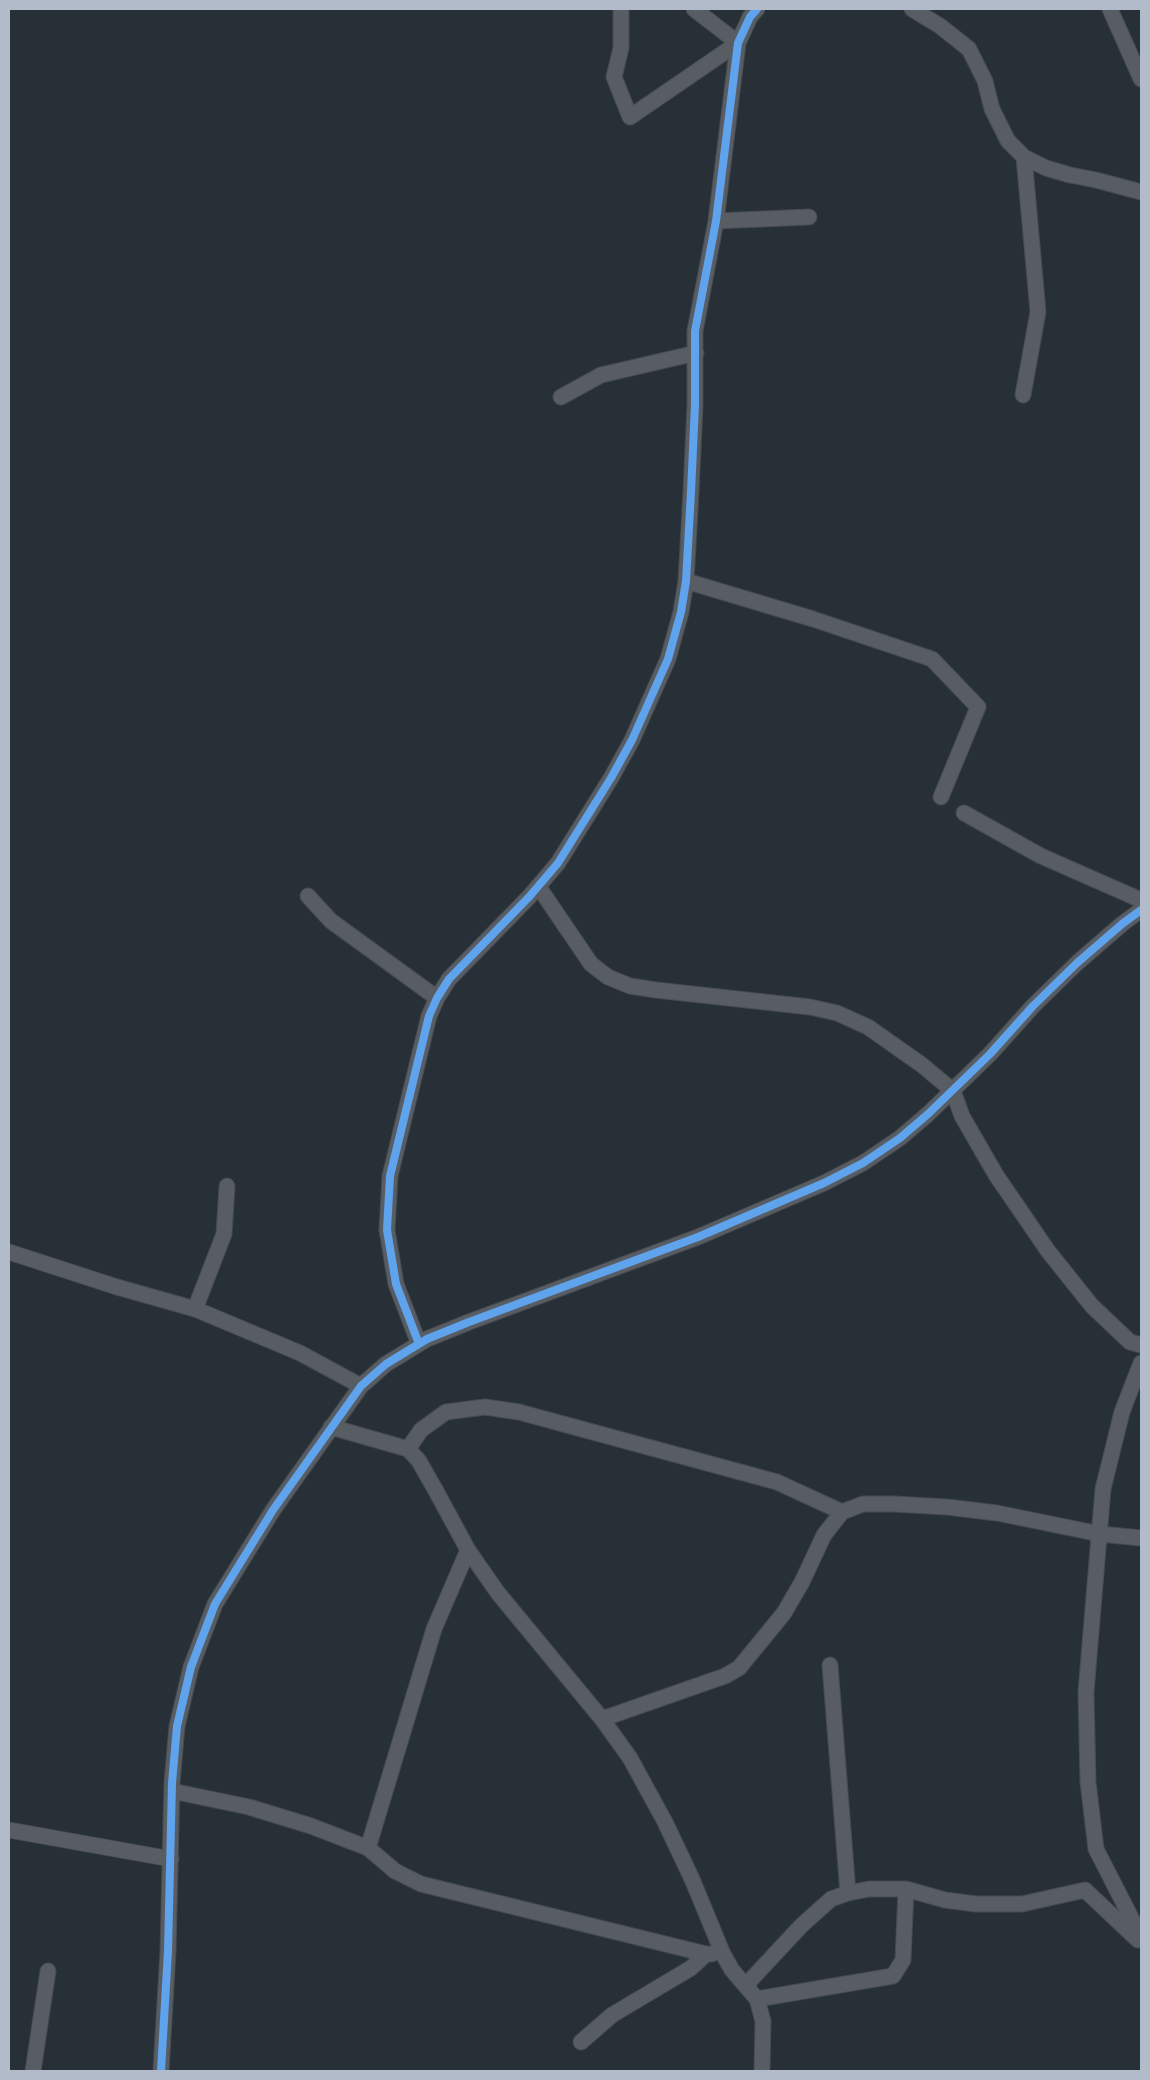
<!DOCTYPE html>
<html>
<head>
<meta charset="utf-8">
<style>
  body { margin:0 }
  #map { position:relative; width:1150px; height:2080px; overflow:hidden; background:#272f37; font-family:"Fira Sans",sans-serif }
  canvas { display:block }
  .frame { position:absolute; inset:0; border:10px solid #b1bbc9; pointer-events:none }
</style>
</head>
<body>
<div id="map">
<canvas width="1150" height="2080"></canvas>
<div class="frame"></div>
</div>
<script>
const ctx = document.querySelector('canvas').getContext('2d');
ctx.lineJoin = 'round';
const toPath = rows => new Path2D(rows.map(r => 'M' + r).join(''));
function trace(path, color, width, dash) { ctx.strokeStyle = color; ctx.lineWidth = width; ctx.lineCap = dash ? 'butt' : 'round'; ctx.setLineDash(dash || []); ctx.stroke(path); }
const minor = toPath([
  [621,9,621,48,614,77,630,117,738,43,694,9],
  [912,9,940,26,969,49,985,81,992,109,1008,141,1024,157,1046,168,1070,175,1096,180,1141,192],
  [1110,9,1141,79],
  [716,221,809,217],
  [1023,395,1038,312,1024,157],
  [561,397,601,375,696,353],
  [686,581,813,619,932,659,978,707,941,797],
  [964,813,1041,856,1141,900],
  [538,886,591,964,608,977,630,986,656,990,810,1007,837,1013,868,1027,922,1065,953,1091,962,1116,996,1175,1048,1251,1092,1306,1130,1342,1141,1345],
  [308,896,331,921,437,998],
  [9,1252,117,1287,195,1309,300,1353,361,1386],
  [195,1309,224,1234,227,1186],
  [419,1344,396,1284,387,1230,390,1176,429,1016,437,998,449,979,529,897,558,863,611,778,632,740,668,659,681,612,686,581,691,492,695,405,695,331,716,221,738,43,750,17,757,9],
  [1141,1363,1122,1412,1103,1489,1086,1692,1088,1782,1096,1849,1141,1937],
  [331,1427,408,1449,419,1461,436,1491,468,1550,498,1593,602,1719,630,1758,665,1822,692,1879,723,1954,732,1970,757,1999,763,2021,762,2071],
  [408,1449,421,1430,446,1412,485,1407,519,1412,777,1482,842,1512],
  [830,1665,848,1893],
  [602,1719,725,1676,739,1668,784,1613,802,1582,824,1535,842,1512,863,1504,894,1504,947,1507,997,1513,1100,1534,1141,1538],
  [172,1791,249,1807,311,1826,368,1848,395,1871,421,1884,706,1954],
  [9,1830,171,1859],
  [368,1848,434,1629,468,1550],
  [746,1985,801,1926,831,1899,848,1893,869,1889,906,1889,945,1900,976,1904,1022,1904,1085,1890,1138,1940],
  [757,1999,893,1976,903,1960,906,1889],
  [581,2042,612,2015,691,1968,706,1954,712,1954],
  [33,2071,48,1971],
  [161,2071,168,1951,172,1783,177,1726,191,1667,215,1604,273,1510,361,1386,386,1364,427,1339,469,1322,698,1237,824,1183,863,1163,900,1138,928,1114,990,1054,1033,1006,1077,963,1122,924,1141,910]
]);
trace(minor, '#464b51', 17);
trace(minor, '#585d64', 15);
trace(toPath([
  [419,1344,396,1284,387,1230,390,1176,429,1016,437,998,449,979,529,897,558,863,611,778,632,740,668,659,681,612,686,581,691,492,695,405,695,331,716,221,738,43,750,17,757,9],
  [161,2071,168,1951,172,1783,177,1726,191,1667,215,1604,273,1510,361,1386,386,1364,427,1339,469,1322,698,1237,824,1183,863,1163,900,1138,928,1114,990,1054,1033,1006,1077,963,1122,924,1141,910]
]), '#60a3ed', 8);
</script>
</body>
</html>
